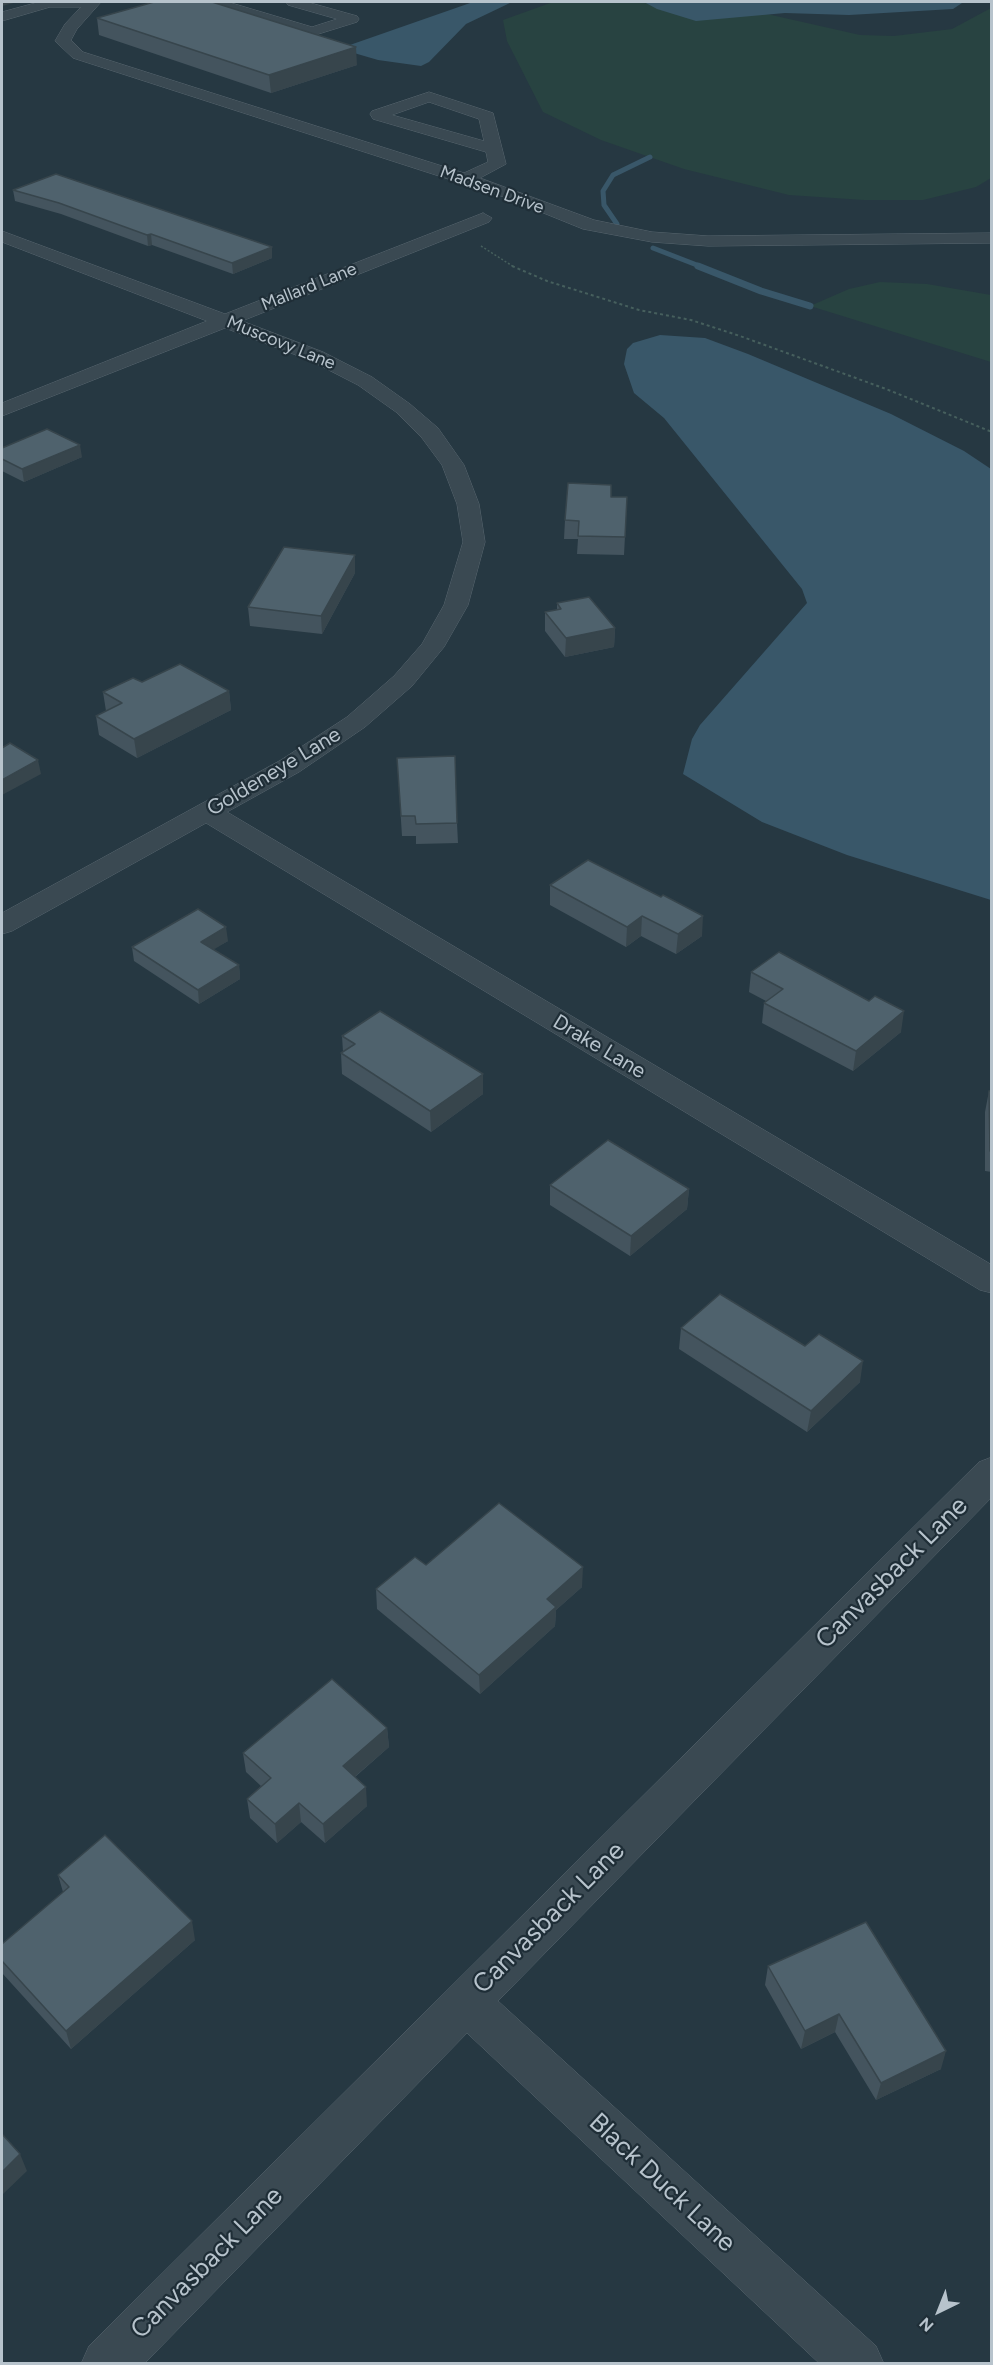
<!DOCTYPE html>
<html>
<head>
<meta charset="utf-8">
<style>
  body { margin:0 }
  #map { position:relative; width:993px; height:2365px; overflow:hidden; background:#263842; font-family:Figtree,sans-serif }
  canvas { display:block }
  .frame { position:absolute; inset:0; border:3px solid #b7c3cc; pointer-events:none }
  .north { position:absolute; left:909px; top:2281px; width:60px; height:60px; -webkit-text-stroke:4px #1f2e37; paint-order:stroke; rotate:223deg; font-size:16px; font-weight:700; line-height:24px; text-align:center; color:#b7c3cc }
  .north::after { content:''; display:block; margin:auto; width:21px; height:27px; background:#b7c3cc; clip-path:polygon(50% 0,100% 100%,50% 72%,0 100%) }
</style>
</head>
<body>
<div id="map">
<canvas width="993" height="2365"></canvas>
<div class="frame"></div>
<div class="north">N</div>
</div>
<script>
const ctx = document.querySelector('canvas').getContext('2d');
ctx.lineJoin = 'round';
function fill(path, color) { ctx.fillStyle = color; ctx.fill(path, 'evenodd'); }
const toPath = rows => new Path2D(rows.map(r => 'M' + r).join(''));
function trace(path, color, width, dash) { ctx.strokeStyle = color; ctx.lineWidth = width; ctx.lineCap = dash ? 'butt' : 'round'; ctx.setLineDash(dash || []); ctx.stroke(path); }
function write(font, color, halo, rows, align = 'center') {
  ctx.font = font + ' Figtree,sans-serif'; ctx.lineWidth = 4.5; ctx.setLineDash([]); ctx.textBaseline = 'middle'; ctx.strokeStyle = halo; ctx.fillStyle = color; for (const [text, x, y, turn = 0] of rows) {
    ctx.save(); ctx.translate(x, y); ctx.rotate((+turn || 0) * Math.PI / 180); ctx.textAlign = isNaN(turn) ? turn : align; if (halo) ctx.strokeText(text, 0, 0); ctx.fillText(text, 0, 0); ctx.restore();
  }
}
fill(toPath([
  [553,2,693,2,736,7,860,35,894,36,952,29,991,8,991,178,976,187,923,200,864,200,789,195,684,169,601,140,543,112,507,41,503,20],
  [880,282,927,284,991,295,991,362,810,306,849,289]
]), '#284341');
fill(toPath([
  [473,2,512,2,466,24,429,62,421,66,378,60,354,53,347,46],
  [644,2,961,2,962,3,953,9,849,15,785,13,696,21,657,9],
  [660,335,705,338,748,354,891,414,964,451,991,469,991,900,847,855,762,822,683,774,692,739,700,725,807,603,802,589,664,418,634,393,624,364,627,349,633,343]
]), '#395769');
trace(toPath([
  [617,224,604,205,603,191,613,175,650,157],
  [653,248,702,267]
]), '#395769', 5);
trace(toPath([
  [698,266,761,291,810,306]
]), '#395769', 7);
const minor = toPath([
  [39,2,101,2,77,29,71,40,83,52,464,173,488,162,486,152,373,119,370,114,372,111,429,92,493,113,506,164,480,178,594,220,652,232,708,236,992,233,992,243,708,246,652,242,583,229,504,197,73,58,55,41,65,24,81,7,50,7,2,21,2,12,39,2],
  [429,102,479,119,484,141,392,115,429,102],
  [207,2,228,2,312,27,337,19,288,5,286,2,307,2,357,16,359,19,357,22,312,36,209,5,207,2],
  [483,213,492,218,489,222,242,321,323,352,372,377,410,404,438,428,464,465,479,504,485,542,468,605,444,647,412,686,365,727,299,772,227,812,992,1265,992,1293,980,1290,206,823,12,931,2,934,2,913,281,760,347,717,394,676,422,644,444,605,463,542,457,504,442,465,422,438,396,412,358,385,309,360,225,328,2,416,2,403,207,321,2,242,2,231,225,314,483,213],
  [992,1457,992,1497,498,2001,876,2346,884,2364,820,2364,467,2033,144,2364,81,2364,89,2346,979,1462,992,1457]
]);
trace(minor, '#58666f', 1);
trace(toPath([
  [481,246,514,267]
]), '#465f5d', 1.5, [2, 2]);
trace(toPath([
  [512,266,547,281,639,310,691,320,740,336,886,389,992,432]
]), '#465f5d', 2, [3, 3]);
fill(minor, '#3a4952');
fill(toPath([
  [97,18,357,65,271,93,99,35],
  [13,190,272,258,233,274,152,245,148,246,61,214,15,201],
  [2,448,82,457,24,482,2,471],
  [611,497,627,497,624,555,577,554,578,539,564,539,565,520],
  [355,573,322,634,250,626,248,607],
  [557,603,615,628,614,647,565,657,545,631,545,612,557,610],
  [142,682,229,691,231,710,137,758,99,735,96,716,106,711,103,692],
  [397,758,457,823,458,843,416,844,416,836,402,836],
  [588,860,702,936,676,954,641,936,626,947,550,905,550,885],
  [228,941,213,949,239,965,240,979,199,1004,134,961,132,947],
  [751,972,901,1032,853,1071,762,1023,764,1003,766,1001,749,992],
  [342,1036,483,1094,431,1132,342,1074,341,1053,343,1052],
  [989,1091,992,1091,992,1172,985,1171,985,1112],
  [550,1185,689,1189,687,1209,630,1256,550,1205],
  [681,1328,860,1382,807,1432,679,1349],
  [426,1565,582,1587,556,1610,555,1626,480,1694,377,1609,376,1589],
  [387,1728,389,1747,355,1777,367,1806,325,1843,301,1822,277,1843,250,1818,247,1799,261,1786,246,1772,243,1753],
  [58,1875,195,1940,71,2049,2,1973,2,1944,63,1892],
  [768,1966,941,2069,876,2100,835,2032,801,2049,765,1985]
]), '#44545e');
fill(toPath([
  [2,2,17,2,2,6],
  [356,47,357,65,271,93,269,75],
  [151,234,152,245,148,246,147,235],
  [272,247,272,258,233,274,232,263],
  [80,445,82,457,24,482,22,469],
  [355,555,355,573,322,634,321,616],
  [615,628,614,647,565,657,566,638],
  [229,691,231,710,137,758,134,739],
  [38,760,41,774,2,795,2,780],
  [642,916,641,936,626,947,627,927],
  [703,916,702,936,676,954,678,934],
  [226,927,228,941,203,956,201,942],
  [239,965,240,979,199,1004,198,990],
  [904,1011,901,1032,853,1071,856,1051],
  [483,1074,483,1094,431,1132,430,1111],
  [689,1189,687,1209,630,1256,631,1236],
  [863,1361,860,1382,807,1432,811,1411],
  [583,1567,582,1587,556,1610,555,1626,480,1694,479,1675,547,1599],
  [387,1728,389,1747,345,1785,343,1766],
  [366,1787,367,1806,325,1843,323,1824],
  [299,1803,301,1822,277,1843,275,1824],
  [192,1921,195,1940,71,2049,66,2031],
  [839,2014,835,2032,801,2049,805,2031],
  [946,2051,941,2069,876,2100,881,2083],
  [20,2154,27,2171,2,2195,2,2172]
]), '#37454c');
const building = toPath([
  [154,2,212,2,356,47,269,75,97,18,154,2],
  [56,174,272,247,232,263,151,234,147,235,59,203,13,190,56,174],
  [47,429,80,445,22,469,2,459,2,448,47,429],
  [568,483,611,485,611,497,627,497,625,537,578,536,579,521,565,520,568,483],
  [284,547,355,555,321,616,248,607,284,547],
  [589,597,615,628,566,638,545,612,561,609,557,603,589,597],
  [180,664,229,691,134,739,96,716,122,703,103,692,133,678,142,682,180,664],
  [10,743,38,760,2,780,2,748,10,743],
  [455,756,457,823,416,824,415,816,401,816,397,758,455,756],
  [588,860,661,897,663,895,703,916,678,934,642,916,627,927,550,885,588,860],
  [198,909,226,927,201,942,239,965,198,990,132,947,198,909],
  [779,952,869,1001,875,996,904,1011,856,1051,764,1003,783,989,751,972,779,952],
  [380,1011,483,1074,430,1111,341,1053,355,1044,342,1036,380,1011],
  [989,1091,992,1091,992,1151,990,1151,989,1091],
  [608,1140,689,1189,631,1236,550,1185,608,1140],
  [720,1294,805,1346,819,1334,863,1361,811,1411,681,1328,720,1294],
  [499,1503,583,1567,547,1599,556,1607,479,1675,376,1589,415,1557,426,1565,499,1503],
  [332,1679,387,1728,343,1766,366,1787,323,1824,299,1803,275,1824,247,1799,271,1778,243,1753,332,1679],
  [105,1835,192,1921,66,2031,2,1961,2,1944,69,1887,58,1875,105,1835],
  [866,1922,946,2051,881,2083,839,2014,805,2031,768,1966,866,1922],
  [2,2134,20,2154,2,2172,2,2134]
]);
fill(building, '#4f626d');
trace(building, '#37454c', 1.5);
write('18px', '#b7c3cc', '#1f2e37', [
  ["Madsen Drive",492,190,20],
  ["Mallard Lane",309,287,-22],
  ["Muscovy Lane",281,343,22]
]);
write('21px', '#b7c3cc', '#1f2e37', [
  ["Goldeneye Lane",274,772,-31],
  ["Drake Lane",599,1047,31]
]);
write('26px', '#b7c3cc', '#1f2e37', [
  ["Canvasback Lane",892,1573,-45],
  ["Canvasback Lane",549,1918,-45],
  ["Black Duck Lane",662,2183,43],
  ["Canvasback Lane",207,2263,-45]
]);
</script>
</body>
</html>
